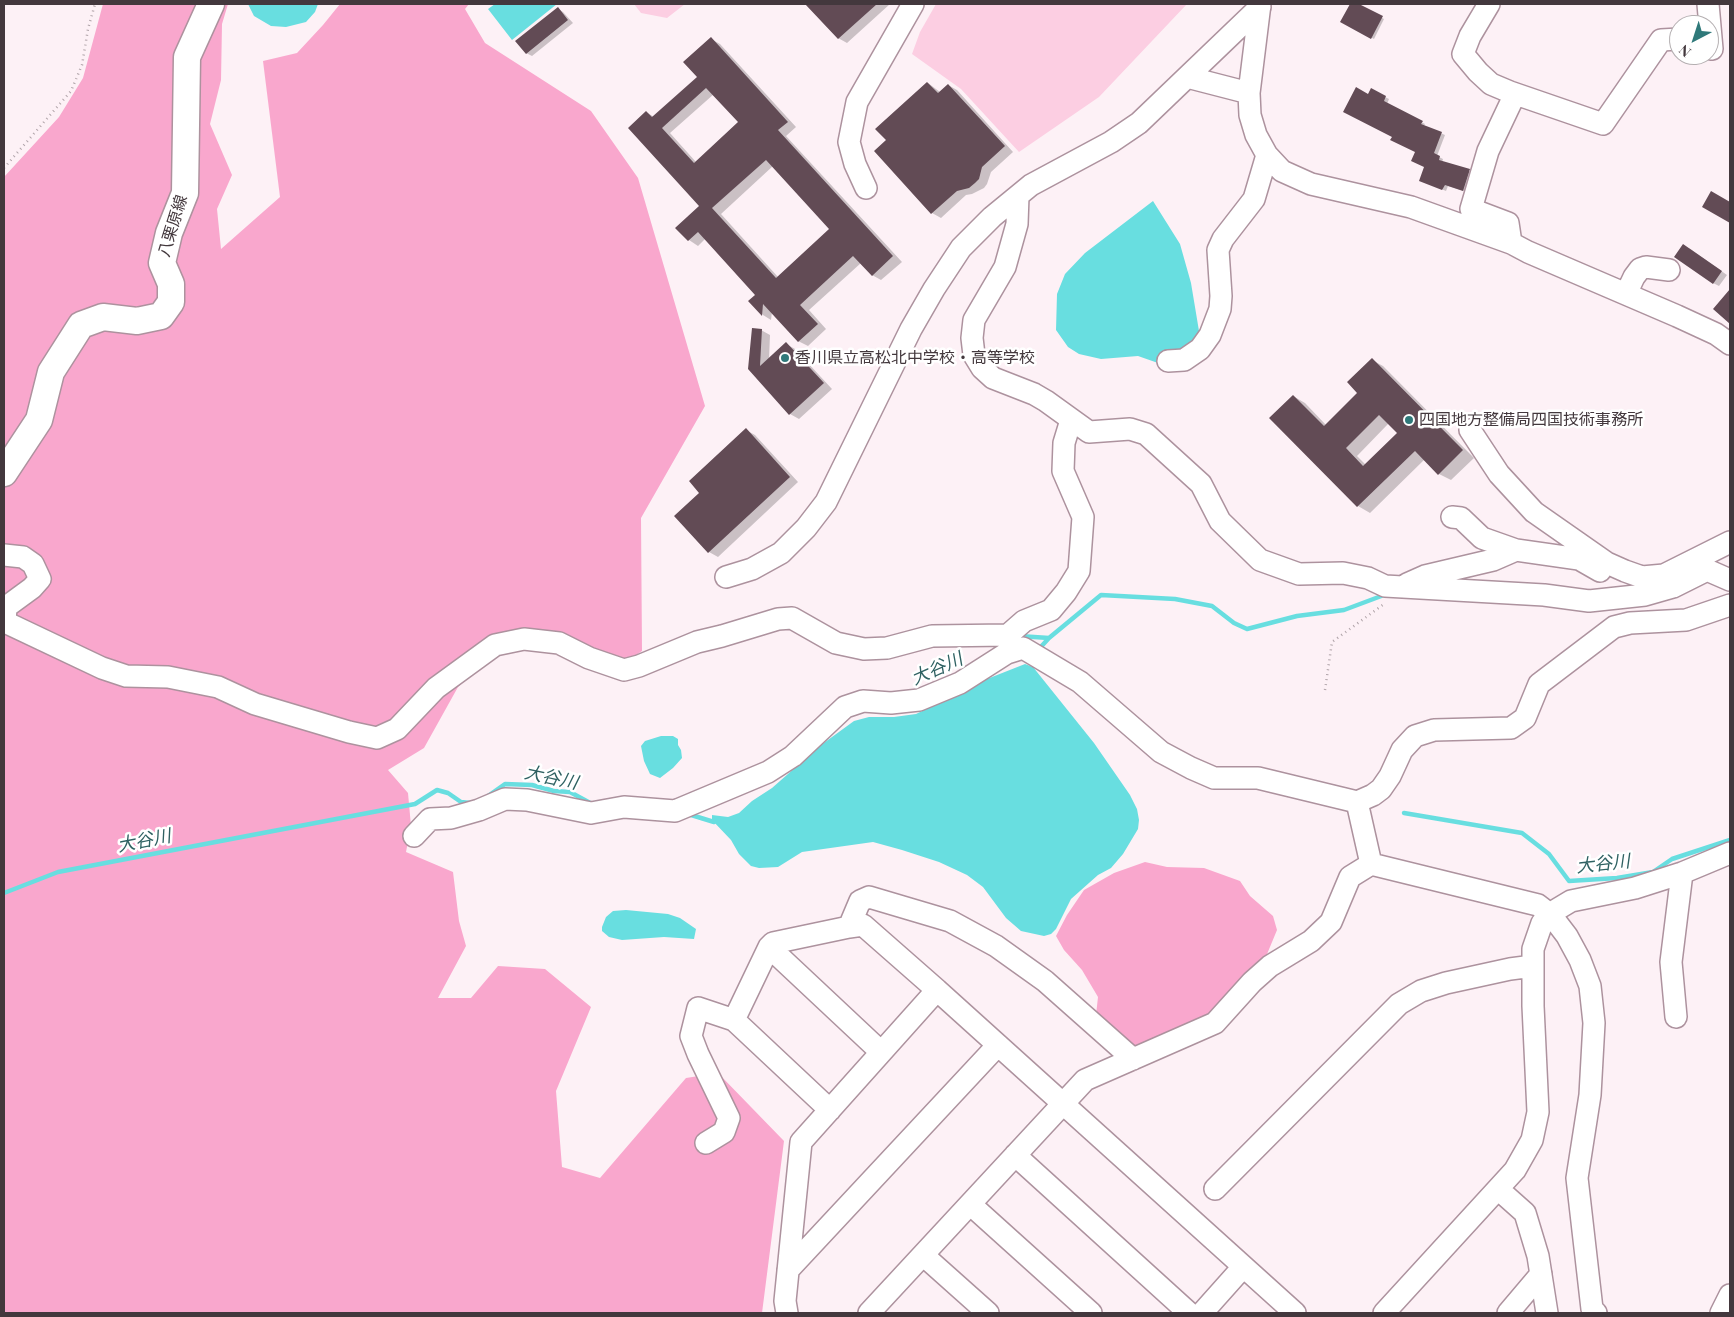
<!DOCTYPE html>
<html>
<head>
<meta charset="utf-8">
<style>
  body { margin:0 }
  #map { position:relative; width:1734px; height:1317px; overflow:hidden; background:#fdf1f6; font-family:"Playfair Display",serif }
  canvas { display:block }
  .frame { position:absolute; inset:0; border:5px solid #43383d; pointer-events:none }
  .north { position:absolute; left:1669px; top:15px; width:50px; height:50px; box-sizing:border-box; background:#fff; border:1px solid #b4afb1; border-radius:50%; rotate:220deg; font-size:14px; font-weight:700; line-height:20px; text-align:center; color:#43383d }
  .north::after { content:''; display:block; margin:auto; width:18px; height:22px; background:#2f797a; clip-path:polygon(50% 0,100% 100%,50% 72%,0 100%) }
</style>
</head>
<body>
<div id="map">
<canvas width="1734" height="1317"></canvas>
<div class="frame"></div>
<div class="north">N</div>
</div>
<script>
const ctx = document.querySelector('canvas').getContext('2d');
ctx.lineJoin = 'round';
function fill(path, color) { ctx.fillStyle = color; ctx.fill(path, 'evenodd'); }
const toPath = rows => new Path2D(rows.map(r => 'M' + r).join(''));
function trace(path, color, width, dash) { ctx.strokeStyle = color; ctx.lineWidth = width; ctx.lineCap = dash ? 'butt' : 'round'; ctx.setLineDash(dash || []); ctx.stroke(path); }
function write(font, color, halo, rows, align = 'center') {
  ctx.font = font + ' "Playfair Display","Noto Sans JP",serif'; ctx.lineWidth = 5; ctx.setLineDash([]); ctx.textBaseline = 'middle'; ctx.strokeStyle = halo; ctx.fillStyle = color; for (const [text, x, y, turn = 0] of rows) {
    ctx.save(); ctx.translate(x, y); ctx.rotate((+turn || 0) * Math.PI / 180); ctx.textAlign = isNaN(turn) ? turn : align; if (halo) ctx.strokeText(text, 0, 0); ctx.fillText(text, 0, 0); ctx.restore();
  }
}
fill(toPath([
  [634,4,685,4,667,18,641,13],
  [936,4,1187,4,1099,97,1019,152,961,89,912,54,920,32]
]), '#fccee2');
fill(toPath([
  [103,4,228,4,222,24,221,80,210,124,232,175,217,209,221,249,280,197,263,61,297,53,323,25,340,4,469,4,465,9,485,43,591,111,638,178,705,406,641,518,642,651,623,664,516,634,458,687,424,748,388,770,408,793,411,826,406,852,453,872,459,921,466,946,438,998,471,998,498,966,545,969,591,1007,556,1091,562,1167,600,1178,686,1078,718,1073,784,1141,762,1313,4,1313,4,177,59,117,83,78],
  [1145,862,1167,867,1204,868,1240,881,1250,896,1273,916,1277,930,1265,959,1210,1018,1132,1049,1096,1015,1098,997,1082,970,1064,950,1056,936,1067,915,1084,890,1114,873]
]), '#f9a7cd');
fill(toPath([
  [248,4,318,4,315,12,306,22,286,27,271,26,254,16],
  [495,4,557,4,512,40,488,9],
  [1153,201,1180,244,1191,283,1201,343,1158,363,1138,356,1101,359,1079,354,1068,347,1056,330,1057,294,1065,274,1085,253],
  [1025,664,1033,667,1094,743,1130,795,1137,809,1139,820,1138,829,1123,854,1111,868,1098,875,1071,899,1056,929,1051,934,1044,936,1021,931,1006,918,983,887,967,875,939,862,902,850,873,842,802,852,778,867,759,868,751,866,739,854,731,840,712,820,712,815,728,817,739,813,752,801,772,788,821,745,854,721,869,717,894,717,916,714,987,679],
  [661,736,673,736,678,739,678,745,681,750,682,758,673,768,660,778,650,774,644,761,641,746,645,741],
  [626,910,668,914,680,918,696,929,694,939,664,937,622,940,609,937,602,931,602,927,606,917,613,911]
]), '#68dee0');
fill(toPath([
  [807,4,890,4,847,43,838,38],
  [1352,4,1357,4,1384,19,1374,39,1342,21],
  [558,9,563,12,573,23,532,56,526,53],
  [711,39,720,44,796,127,786,136,902,262,881,280,872,275,861,263,809,310,826,329,808,346,798,341,772,312,771,320,763,315,750,301,756,295,705,239,698,246,689,240,677,228,700,206,646,112,654,117,699,77],
  [714,94,740,122,696,162,670,133],
  [773,166,831,229,778,277,721,214],
  [928,83,940,92,948,85,957,90,1013,152,991,172,987,184,984,188,972,194,966,195,941,218,932,213,888,141],
  [1371,90,1389,99,1387,104,1425,124,1424,126,1445,135,1437,156,1443,159,1442,163,1472,172,1467,192,1448,186,1446,191,1424,182,1426,167,1416,152,1393,136,1368,95],
  [1689,248,1727,275,1719,286,1713,283],
  [761,330,770,335,769,360,786,344,795,349,832,389,799,419,790,414,749,368],
  [1372,360,1383,366,1474,458,1451,480,1439,474,1425,459,1370,513,1358,506,1271,418,1293,396,1305,403,1326,425,1359,393],
  [1389,423,1399,433,1366,465,1357,456],
  [746,430,755,435,798,482,718,557,709,552,676,516,701,493]
]), '#0003');
trace(toPath([
  [1019,636,1049,638,1101,595,1175,599,1212,606,1234,623,1247,629,1297,616,1344,610,1384,595],
  [1038,650,1049,638],
  [488,796,505,784,532,785,554,791,570,792,592,804],
  [1404,813,1522,833,1549,854,1569,881,1617,878,1653,872,1672,859,1730,840],
  [688,814,714,822],
  [4,893,58,872,415,804,437,790,448,793,461,802,470,803]
]), '#68dee0', 4.5);
fill(toPath([
  [805,4,877,4,838,39],
  [1350,4,1359,4,1383,16,1371,39,1340,22],
  [558,7,568,20,526,54,515,41],
  [711,37,788,122,778,130,893,256,872,276,853,256,800,305,818,324,798,342,763,304,762,316,748,301,755,295,698,232,688,241,675,228,699,206,628,128,646,111,652,117,697,77,683,62],
  [706,88,738,122,694,163,662,128],
  [766,160,829,229,776,278,712,208],
  [927,82,938,93,948,84,1005,146,982,167,979,179,975,183,969,188,957,191,931,214,874,151,886,140,875,129],
  [1356,87,1368,94,1371,88,1386,96,1384,101,1423,121,1421,124,1442,132,1434,153,1440,156,1439,160,1470,169,1463,191,1445,185,1442,190,1419,181,1424,167,1411,161,1415,152,1390,140,1392,137,1343,112],
  [1711,191,1730,202,1730,223,1702,207],
  [1683,244,1722,271,1713,284,1674,257],
  [1730,289,1730,324,1713,309],
  [752,328,762,329,760,366,786,342,824,383,789,415,748,369],
  [1372,358,1463,450,1438,475,1415,451,1357,507,1269,418,1293,395,1324,426,1357,393,1347,382],
  [1379,415,1397,433,1363,466,1346,448],
  [746,428,790,477,708,553,674,516,699,493,689,481]
]), '#624b55');
const minor = toPath([
  [1260,4,1249,93,1250,115,1256,135,1267,155,1282,171,1311,184,1411,207,1511,243,1528,252,1677,316,1716,334,1730,344],
  [1489,4,1470,36,1463,54,1478,72,1491,84,1510,92,1603,124,1661,40,1679,39],
  [1708,4,1712,49,1709,48],
  [1187,77,1249,93],
  [866,188,855,164,849,142,857,102,913,4],
  [1018,196,1017,224,1005,267,974,320,972,338,974,355,982,368,993,378,1034,394,1046,401,1089,432,1130,429,1146,434,1201,484,1220,521,1260,560,1299,574,1343,573,1368,578,1385,586,1544,595,1589,601,1645,595,1673,587,1707,570],
  [1511,243,1508,223,1471,209,1488,151,1515,94],
  [1626,294,1634,277,1640,269,1646,267,1669,270],
  [1168,361,1184,360,1200,349,1210,335,1220,309,1221,296,1218,250,1223,239,1254,199,1267,155],
  [1470,430,1499,474,1534,512,1607,563,1625,571,1642,577,1664,575,1730,542],
  [1452,517,1461,518,1482,538,1516,550,1579,559,1600,571],
  [4,555,23,557,33,564,40,579,32,588,6,607,5,622,102,668,126,676,168,677,218,687,255,704,349,732,377,738,397,729,436,688,495,645,524,639,559,643,589,658,624,670,639,666,697,642,722,636,778,619,792,618,836,643,864,649,887,648,932,636,1008,635,1024,621,1051,610,1066,592,1079,571,1083,517,1063,471,1064,443,1071,420],
  [1700,558,1707,570,1730,580],
  [726,577,752,569,781,553,806,528,826,502,911,329,934,289,961,248,992,217,1031,185,1111,142,1139,123,1260,7],
  [1407,584,1425,576,1493,560,1516,550],
  [1357,802,1373,795,1381,789,1390,776,1402,750,1415,736,1434,730,1511,728,1525,718,1539,684,1614,627,1630,623,1686,620,1730,605],
  [414,836,430,819,451,818,479,810,505,799,527,800,591,813,624,807,675,811,768,772,793,756,845,707,863,701,891,703,919,700,960,683,1007,653,1023,648,1080,682,1161,752,1191,768,1214,778,1258,778,1357,802,1371,864],
  [849,927,860,901,869,897,950,921,996,946,1045,981,1133,1059],
  [769,947,881,1052],
  [1676,1017,1671,962,1682,873],
  [830,1110,734,1020,769,947,773,943,849,927,863,925,937,990],
  [706,1143,724,1132,729,1118,698,1054,691,1036,698,1008,734,1020],
  [1015,1155,1189,1313],
  [1215,1189,1399,1004,1421,991,1446,983,1510,969,1533,966],
  [1498,1189,1525,1213,1538,1256,1547,1313],
  [970,1204,1091,1313],
  [923,1255,988,1313],
  [788,1270,998,1045],
  [787,1313,785,1301,801,1142,937,990,1295,1313],
  [869,1313,1085,1080,1215,1023,1252,982,1270,966,1311,941,1331,922,1350,877,1371,864,1538,905,1551,915,1567,936,1580,960,1590,986,1594,1023,1590,1095,1577,1178,1592,1309,1596,1313],
  [1202,1313,1243,1267],
  [1384,1313,1515,1170,1532,1140,1538,1112,1533,1006,1533,949,1542,923,1556,910,1571,901,1635,888,1682,873,1730,853],
  [1508,1313,1541,1274],
  [1721,1313,1730,1295]
]);
const major = toPath([
  [4,473,39,420,51,372,81,325,103,317,137,321,161,316,171,302,171,284,162,263,169,233,185,193,187,57,211,4]
]);
trace(minor, '#ad929e', 24);
trace(major, '#ad929e', 29);
trace(toPath([
  [4,168,71,91,82,65,88,29,95,4],
  [1325,690,1332,642,1384,604]
]), '#b0a4a9', 2.5, [1, 4]);
trace(minor, '#fff', 21);
trace(major, '#fff', 26);
for (const [x, y, r, color] of [
  [785,358,5,"#2f797a"],
  [1409,420,5,"#2f797a"]
]) { const dot = new Path2D(); dot.arc(x, y, r, 0, 2 * Math.PI); ctx.fillStyle = color; ctx.fill(dot); trace(dot, '#fff', 2); }
write('16px', '#43383d', '#fff', [
  ["八栗原線",173,226,-73]
]);
write('16px', '#43383d', '#fff', [
  ["香川県立高松北中学校・高等学校",795,358],
  ["四国地方整備局四国技術事務所",1419,420]
], 'left');
write('italic 18px', '#2f6162', '#fff', [
  ["大谷川",937,669,-24],
  ["大谷川",551,778,12],
  ["大谷川",144,841,-11],
  ["大谷川",1603,864,-6]
]);
</script>
</body>
</html>
